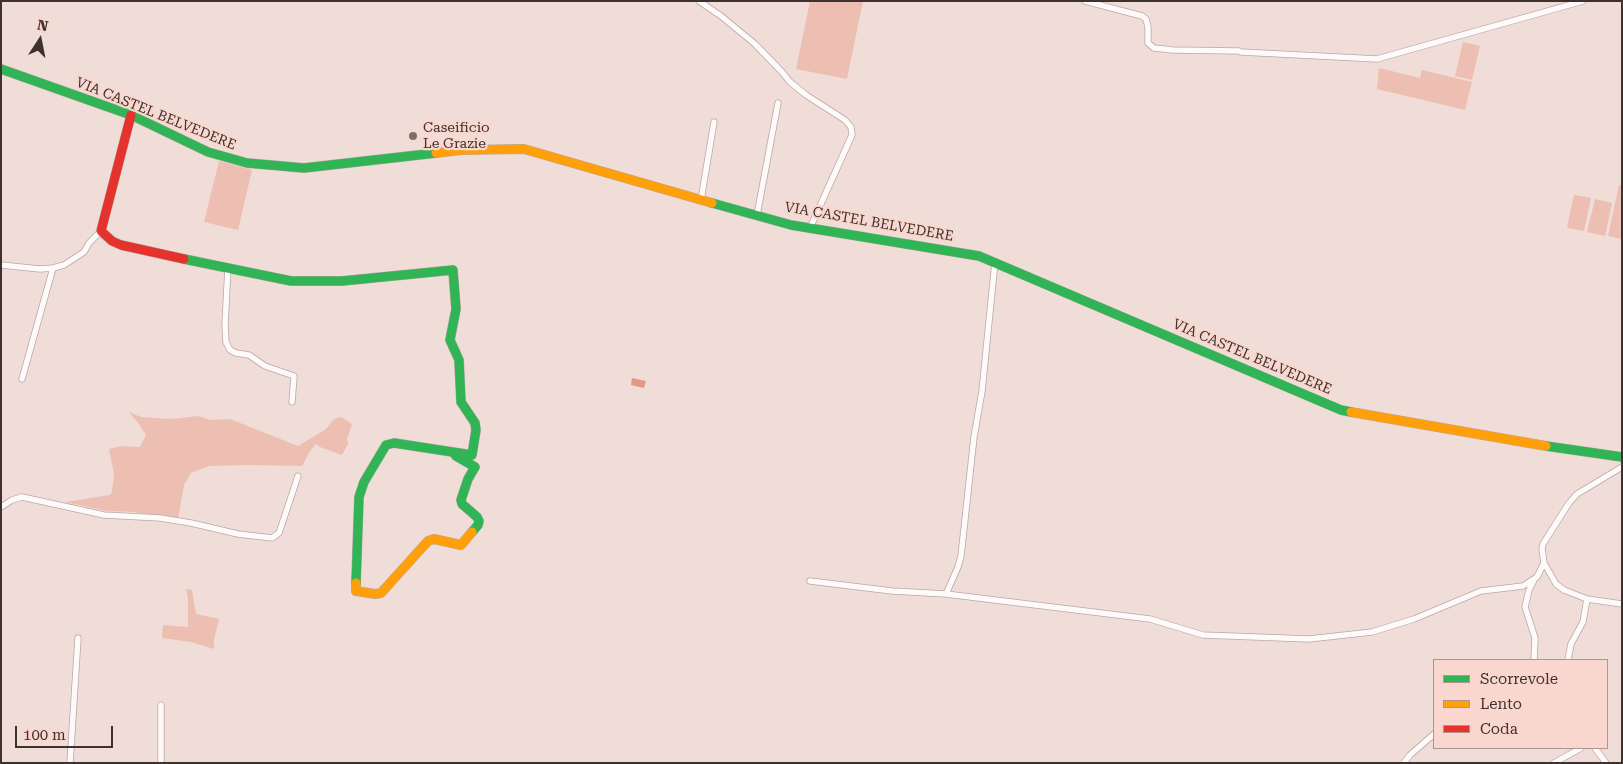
<!DOCTYPE html>
<html>
<head>
<meta charset="utf-8">
<style>
  body { margin:0 }
  #map { position:relative; width:1623px; height:764px; overflow:hidden; background:#f0ddd8; font-family:"Roboto Serif",serif }
  canvas { display:block }
  .frame { position:absolute; inset:0; border:2px solid #3f312e; pointer-events:none }
  .legend { position:absolute; left:1433px; top:659px; width:175px; height:90px; box-sizing:border-box; background:#fad7ce; border:1px solid #af958e; margin:0; padding:6px 9px; list-style:none; font-size:15px; color:#3f312e }
  .legend li { display:flex; align-items:center; gap:10px; height:25px }
  .legend b { width:25px; border:1px solid #af958e }
  .north { position:absolute; left:15px; top:15px; width:50px; height:50px; -webkit-text-stroke:4px #fad7ce; paint-order:stroke; rotate:11deg; font-size:14px; font-weight:700; line-height:20px; text-align:center; color:#3f312e }
  .north::after { content:''; display:block; margin:auto; width:18px; height:22px; background:#3f312e; clip-path:polygon(50% 0,100% 100%,50% 72%,0 100%) }
  .scale { position:absolute; left:15px; top:726px; width:98px; height:22px; box-sizing:border-box; border:2px solid #3f312e; border-top:0; padding-left:6px; font-size:15px; line-height:18px; white-space:nowrap; color:#3f312e; -webkit-text-stroke:4px #fad7ce; paint-order:stroke }
</style>
</head>
<body>
<div id="map">
<canvas width="1623" height="764"></canvas>
<div class="frame"></div>
<ul class="legend">
<li><b style="height:6px;background:#30b455"></b>Scorrevole</li>
<li><b style="height:6px;background:#ff9f0a"></b>Lento</li>
<li><b style="height:6px;background:#e5322d"></b>Coda</li>
</ul>
<div class="north">N</div>
<div class="scale">100 m</div>
</div>
<script>
const ctx = document.querySelector('canvas').getContext('2d');
ctx.lineJoin = 'round';
function fill(path, color) { ctx.fillStyle = color; ctx.fill(path, 'evenodd'); }
const toPath = rows => new Path2D(rows.map(r => 'M' + r).join(''));
function trace(path, color, width, dash) { ctx.strokeStyle = color; ctx.lineWidth = width; ctx.lineCap = dash ? 'butt' : 'round'; ctx.setLineDash(dash || []); ctx.stroke(path); }
function write(font, color, halo, rows, align = 'center') {
  ctx.font = font + ' "Roboto Serif",serif'; ctx.lineWidth = 4.5; ctx.setLineDash([]); ctx.textBaseline = 'middle'; ctx.strokeStyle = halo; ctx.fillStyle = color; for (const [text, x, y, turn = 0] of rows) {
    ctx.save(); ctx.translate(x, y); ctx.rotate((+turn || 0) * Math.PI / 180); ctx.textAlign = isNaN(turn) ? turn : align; if (halo) ctx.strokeText(text, 0, 0); ctx.fillText(text, 0, 0); ctx.restore();
  }
}
fill(toPath([
  [810,1,863,1,847,79,796,69],
  [1463,42,1480,46,1472,80,1455,76],
  [1379,68,1420,78,1422,70,1472,82,1465,110,1377,89],
  [219,161,252,170,238,230,204,222],
  [1619,185,1622,186,1622,239,1608,236],
  [1574,195,1591,198,1584,231,1567,228],
  [1595,199,1612,203,1605,236,1587,232],
  [129,412,141,417,172,419,198,416,211,420,230,419,298,446,326,429,334,419,341,417,352,424,347,439,348,444,342,455,320,447,316,444,310,451,302,466,248,465,209,466,191,473,184,485,178,519,134,512,107,511,65,502,110,495,112,492,114,474,109,449,121,446,140,447,146,435,138,423],
  [186,589,192,590,196,614,219,619,214,640,214,649,191,642,162,638,163,625,188,627,188,598]
]), '#edbeb2');
fill(toPath([
  [632,378,646,381,644,388,631,385]
]), '#e19887');
const street = toPath([
  [699,1,721,16,755,44,782,72,790,82,806,95,845,120,851,127,852,135,810,228],
  [1085,1,1142,16,1146,19,1148,27,1148,43,1154,48,1173,50,1239,51,1241,52,1377,59,1583,1],
  [701,200,714,122],
  [757,215,778,103],
  [1,265,40,269,53,268,64,265,84,252,89,243,101,231],
  [228,267,225,325,226,342,230,350,236,353,249,355,265,366,294,376,292,402],
  [22,379,53,268],
  [1622,467,1577,494,1569,503,1543,544,1542,549,1544,563,1556,584,1564,590,1587,599,1622,604],
  [1,507,12,500,22,497,104,515,160,518,191,523,238,534,272,538,279,533,298,476],
  [1534,580,1529,590,1525,607,1535,638,1534,660],
  [810,581,892,591,946,594,1150,619,1203,635,1309,639,1372,632,1414,619,1481,591,1523,586,1537,577,1544,563],
  [946,594,958,567,961,556,974,437,982,391,995,262],
  [1568,660,1571,644,1583,622,1587,599],
  [1595,748,1606,763],
  [70,763,78,638],
  [161,763,161,705],
  [1404,763,1410,755,1434,734],
  [1554,763,1581,748]
]);
const fast = toPath([
  [1,69,131,115,208,152,247,163,304,168,436,153],
  [712,203,791,225,979,256,1341,410,1351,412],
  [184,259,291,281,342,281,453,270,456,309,450,340,459,360,461,402,475,423,476,430,472,455,394,443,386,445,364,482,359,497,356,583],
  [1546,446,1622,457],
  [453,452,456,456,475,467,468,479,461,500,462,504,477,517,479,521,478,525,472,532]
]);
const slow = toPath([
  [436,153,461,150,524,149,712,203],
  [1351,412,1546,446],
  [356,583,356,591,375,594,381,593,428,541,434,539,461,545,472,532]
]);
const jam = toPath([
  [131,115,101,231,112,241,121,245,184,259]
]);
trace(street, '#b7a8a5', 7);
trace(fast, '#b7a8a5', 10);
trace(slow, '#b7a8a5', 10);
trace(jam, '#b7a8a5', 10);
trace(street, '#fdfaf9', 5.5);
trace(fast, '#30b455', 9);
trace(slow, '#ff9f0a', 9);
trace(jam, '#e5322d', 9);
for (const [x, y, r, color] of [
  [413,136,5,"#7d6d6a"]
]) { const dot = new Path2D(); dot.arc(x, y, r, 0, 2 * Math.PI); ctx.fillStyle = color; ctx.fill(dot); trace(dot, '#fad7ce', 2); }
write('14px', '#3f312e', '#fad7ce', [
  ["VIA CASTEL BELVEDERE",156,114,22],
  ["VIA CASTEL BELVEDERE",869,222,10],
  ["VIA CASTEL BELVEDERE",1252,357,23]
]);
write('14px', '#3f312e', '#fad7ce', [
  ["Caseificio",423,128],
  ["Le Grazie",423,144]
], 'left');
</script>
</body>
</html>
